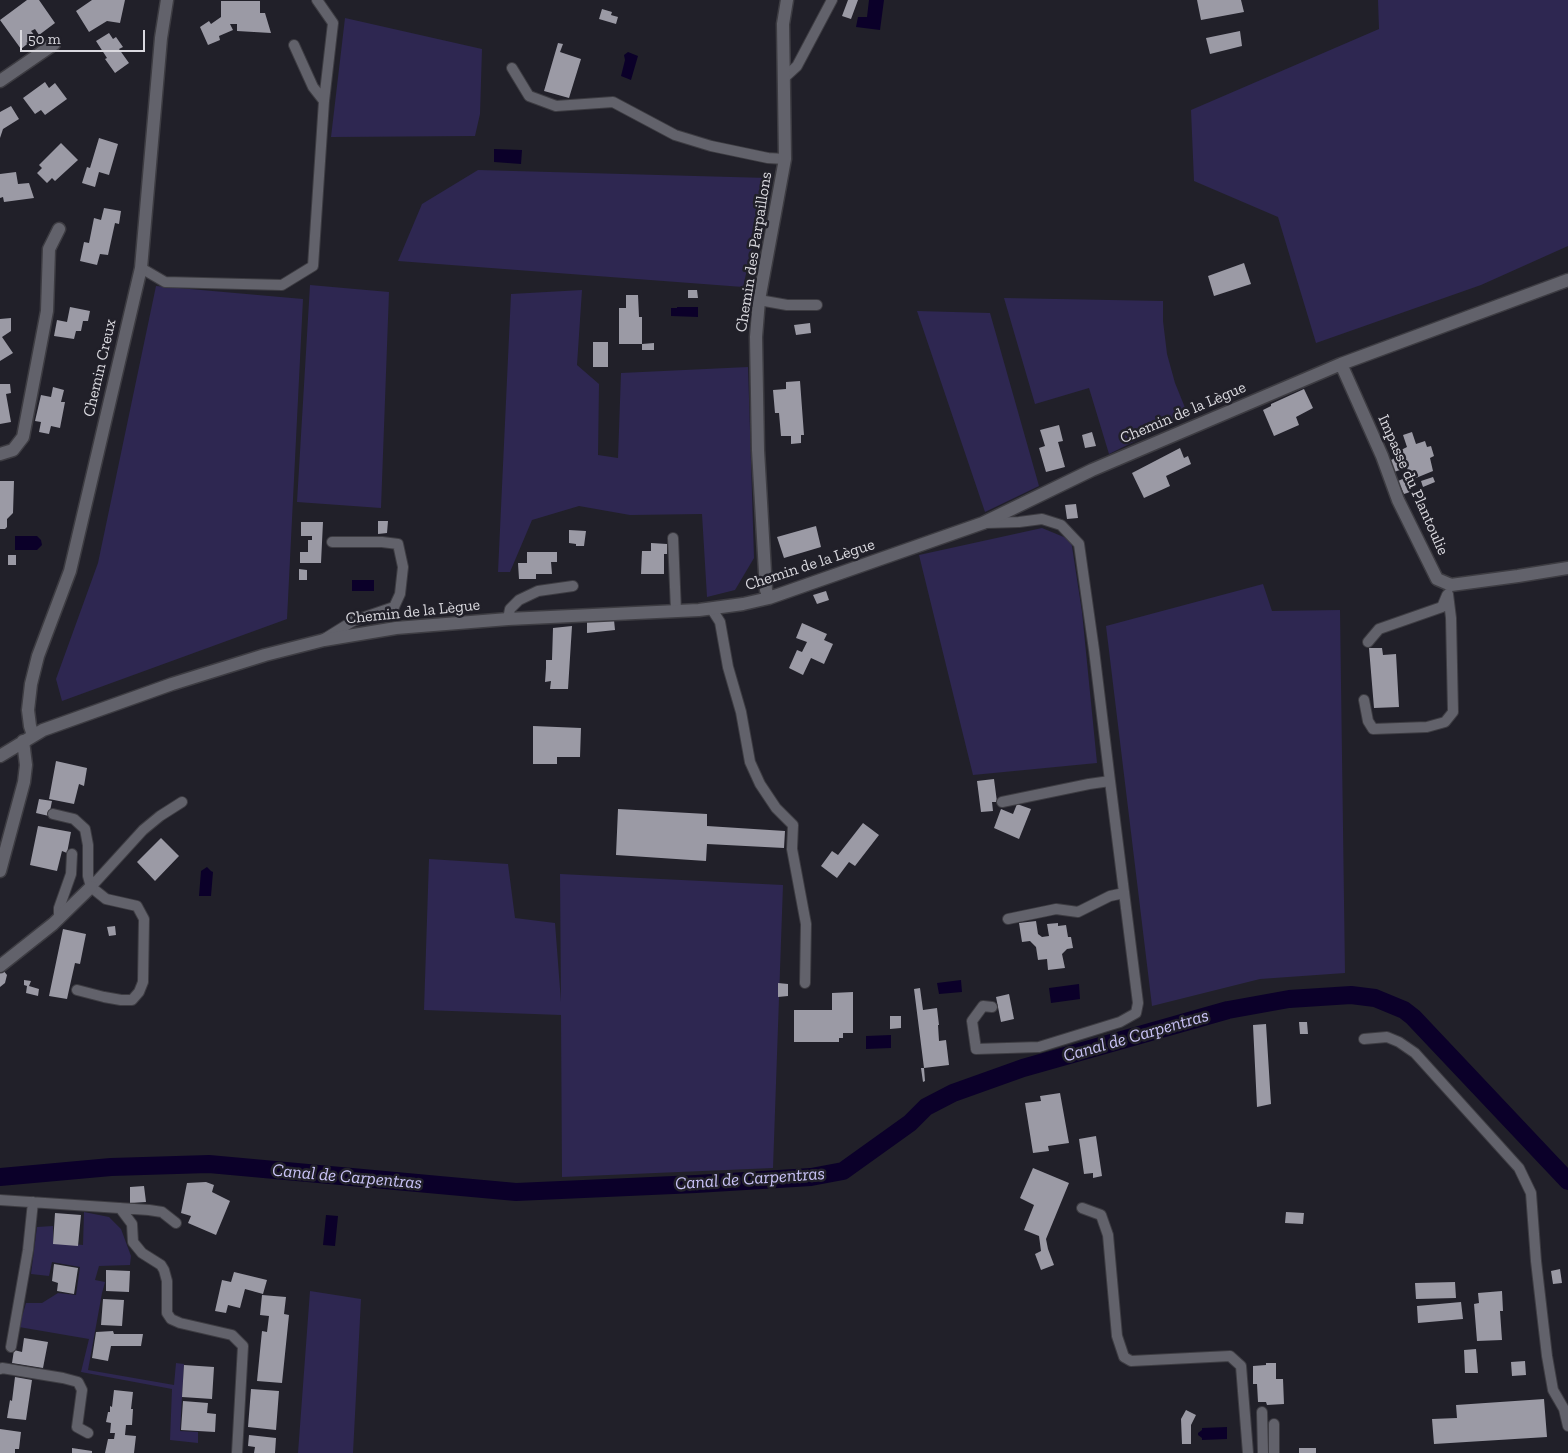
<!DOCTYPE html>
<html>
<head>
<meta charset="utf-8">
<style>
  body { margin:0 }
  #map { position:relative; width:1568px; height:1453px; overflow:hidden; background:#212029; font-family:"Zilla Slab",serif }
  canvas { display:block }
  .scale { position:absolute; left:20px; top:30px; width:125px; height:22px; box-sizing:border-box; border:2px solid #dad9df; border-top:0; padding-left:6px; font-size:15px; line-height:18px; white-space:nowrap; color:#dad9df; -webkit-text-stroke:4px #212029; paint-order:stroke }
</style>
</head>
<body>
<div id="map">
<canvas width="1568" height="1453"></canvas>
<div class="scale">50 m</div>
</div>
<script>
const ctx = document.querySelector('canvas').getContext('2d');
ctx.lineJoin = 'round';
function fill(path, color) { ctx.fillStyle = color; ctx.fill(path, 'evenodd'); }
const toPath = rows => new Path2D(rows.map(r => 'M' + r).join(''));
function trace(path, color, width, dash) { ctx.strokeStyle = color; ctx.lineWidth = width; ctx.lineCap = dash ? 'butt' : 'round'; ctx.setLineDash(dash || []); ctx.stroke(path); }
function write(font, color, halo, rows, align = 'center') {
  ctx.font = font + ' "Zilla Slab",serif'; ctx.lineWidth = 5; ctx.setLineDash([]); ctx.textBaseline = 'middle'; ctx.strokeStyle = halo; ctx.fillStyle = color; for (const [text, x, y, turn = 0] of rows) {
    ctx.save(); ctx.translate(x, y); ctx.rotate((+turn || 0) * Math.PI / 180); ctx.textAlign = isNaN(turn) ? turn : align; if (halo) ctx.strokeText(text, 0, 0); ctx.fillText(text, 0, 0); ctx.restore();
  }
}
fill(toPath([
  [1378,0,1568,0,1568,246,1481,285,1316,343,1278,217,1194,181,1191,110,1379,29],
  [345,18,482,49,480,114,475,136,331,137],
  [478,170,768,178,743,287,398,261,422,204],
  [310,285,389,292,381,508,297,502],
  [156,286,303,299,287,619,62,701,56,679,98,563],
  [582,290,577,365,599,384,598,455,618,458,621,373,748,367,754,558,735,590,707,597,702,514,630,515,579,506,532,520,510,572,498,572,511,294],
  [1004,298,1163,301,1163,321,1167,354,1175,383,1188,415,1109,454,1089,388,1035,404],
  [917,311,990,313,1039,486,985,512],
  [1042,528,1071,540,1082,612,1097,763,973,775,919,555],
  [1263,584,1272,611,1340,610,1345,973,1260,979,1152,1006,1106,626],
  [429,859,508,864,515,918,555,923,561,1002,560,874,783,885,773,1168,562,1177,561,1015,424,1010],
  [84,1212,109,1217,121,1229,131,1256,130,1265,99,1266,95,1280,105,1282,102,1293,88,1370,174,1385,176,1363,184,1364,180,1431,198,1432,198,1443,170,1440,172,1389,81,1372,89,1339,19,1327,26,1303,42,1303,58,1293,76,1295,80,1267,52,1262,49,1276,31,1274,37,1227,53,1226,53,1242,83,1245],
  [310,1291,361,1299,353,1453,298,1453]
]), '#2e2751');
fill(toPath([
  [869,0,884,0,880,30,856,27,858,17,867,17],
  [628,52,638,56,631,80,621,76,625,60,624,55],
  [494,149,522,150,521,164,494,162],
  [677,307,698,307,698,317,671,316,671,308,677,308],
  [15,536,37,536,41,540,42,545,37,550,15,550],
  [352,580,374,580,374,591,352,591],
  [207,867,211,871,213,872,211,896,199,896,201,871],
  [961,980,962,992,939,994,937,983],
  [1079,984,1080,999,1051,1003,1049,988],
  [891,1035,891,1048,866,1049,866,1036],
  [326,1215,338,1216,335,1246,323,1245],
  [1227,1427,1227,1439,1202,1440,1202,1438,1198,1435,1198,1433,1202,1430,1202,1428]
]), '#0b0029');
trace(toPath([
  [0,1177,111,1167,209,1164,516,1192,696,1184,811,1177,843,1171,910,1123,926,1107,953,1093,1023,1068,1228,1010,1289,999,1351,995,1375,998,1404,1010,1413,1017,1568,1181]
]), '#0b0029', 18);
fill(toPath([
  [27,0,39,0,55,23,39,35,35,29,31,31,36,37,21,49,0,20],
  [92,0,125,0,120,23,107,21,89,32,76,11],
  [848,0,858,0,851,19,842,16],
  [1197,0,1241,0,1244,12,1201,20],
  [221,1,260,1,260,13,265,13,271,33,237,31,237,24,230,24,233,30,219,36,220,40,208,45,200,27,209,21,211,24,221,17],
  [602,9,612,12,611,15,618,17,616,24,599,19],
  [1240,31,1242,46,1210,54,1206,38],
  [109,33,113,39,116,37,123,47,119,49,129,63,115,73,105,59,107,58,96,41],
  [558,43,563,44,560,52,581,59,569,98,544,91],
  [45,82,49,88,55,83,67,99,45,115,41,110,35,114,23,98],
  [11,106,19,119,3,129,0,138,0,112],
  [99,138,118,144,109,175,99,172,95,187,82,183,87,167,90,168],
  [61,143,78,160,55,181,52,178,47,183,37,173,42,168,39,165],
  [16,172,18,184,29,183,34,198,4,202,3,197,0,198,0,174],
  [104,208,121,211,119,224,115,223,108,255,100,254,97,265,80,261,84,242,89,243,94,218,101,220],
  [1244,263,1251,284,1214,296,1208,276],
  [688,290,697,290,698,298,688,298],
  [626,295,638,295,639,317,642,317,642,344,619,344,619,308,626,308],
  [70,307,90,311,88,321,83,321,81,331,76,331,74,339,54,336,57,320,67,322],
  [11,318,11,331,2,337,13,353,0,361,0,319],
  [810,323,811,333,796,335,794,325],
  [593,342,608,342,608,367,593,367],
  [654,343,654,350,642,350,642,344],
  [800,381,804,435,801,435,801,443,791,444,791,436,781,436,779,413,775,413,773,390,786,389,786,382],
  [0,384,10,384,11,393,6,394,11,422,0,424],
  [53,387,64,390,61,402,65,402,60,428,51,426,49,434,39,432,41,422,35,421,41,395,51,397],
  [1304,389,1313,408,1296,417,1299,425,1274,436,1263,410,1271,406,1271,404],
  [1059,425,1063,441,1058,442,1065,467,1046,472,1039,448,1045,446,1040,430],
  [1092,432,1096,446,1085,448,1082,435],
  [1412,432,1416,444,1425,441,1427,447,1431,446,1434,456,1430,458,1433,471,1411,480,1401,450,1407,447,1403,435],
  [1180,448,1184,458,1188,456,1191,464,1166,476,1170,486,1144,498,1132,473],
  [1395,458,1400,470,1394,472,1389,461],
  [1407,477,1413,491,1404,494,1398,481],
  [1433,477,1435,482,1423,487,1421,481],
  [0,481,14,481,13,513,7,519,7,527,5,529,0,529],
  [1076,504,1078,518,1067,519,1065,505],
  [378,521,388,521,387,533,378,534],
  [301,522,323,522,321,563,300,563,300,552,308,552,308,540,312,540,312,536,301,536],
  [816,526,821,547,784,558,777,537],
  [569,530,586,531,584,546,576,546,576,544,569,543],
  [651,543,667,544,667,554,664,554,664,574,641,574,642,551,651,551],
  [527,552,557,552,557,562,551,562,552,574,536,574,536,579,519,579,518,563,527,563],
  [8,555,16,555,16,565,8,565],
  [299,569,307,570,307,580,299,580],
  [826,591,829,600,817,604,813,595],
  [614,620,615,630,587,633,587,622],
  [802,623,827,634,824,640,833,644,824,664,811,658,803,675,789,668,797,650,802,652,807,642,796,638],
  [572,626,568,689,550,689,551,681,545,682,546,668,546,660,552,660,553,628],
  [1369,648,1382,648,1383,655,1396,654,1399,707,1374,708],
  [533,726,581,728,580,757,557,757,557,764,533,764],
  [56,761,87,768,84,786,79,784,74,804,49,799],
  [994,779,997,802,992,802,993,811,981,812,977,781],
  [39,799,52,801,49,816,36,813],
  [1017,804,1031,809,1019,839,994,828,1001,809,1013,814],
  [618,809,707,814,707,826,785,831,784,848,707,844,706,861,616,855],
  [863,823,879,835,855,866,849,862,837,878,821,866,832,851,838,855],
  [38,826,71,832,67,853,62,851,57,871,30,865],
  [161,838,179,856,155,881,137,862],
  [1036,921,1038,934,1042,937,1049,936,1047,924,1058,923,1058,926,1066,925,1068,937,1071,937,1073,948,1067,949,1062,954,1065,968,1048,970,1047,959,1038,960,1036,947,1030,941,1022,942,1019,923],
  [115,926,116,935,109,936,107,927],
  [63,929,86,934,80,964,75,963,67,999,49,996],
  [3,970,7,975,5,983,0,987,0,973],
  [24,980,31,981,29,986,39,989,38,996,26,993,27,986,24,985],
  [778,983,788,984,788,996,778,997],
  [920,988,923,1010,937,1008,939,1025,938,1025,939,1041,946,1040,949,1065,924,1068,925,1081,923,1082,921,1068,924,1068,914,989],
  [853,992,853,1033,843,1033,843,1038,839,1038,839,1042,794,1042,794,1010,832,1010,832,993],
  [1009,994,1014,1019,1001,1022,996,997],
  [890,1016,901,1016,901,1028,890,1029],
  [1299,1022,1307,1022,1308,1034,1300,1034],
  [1266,1024,1271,1104,1257,1107,1253,1025],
  [1060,1093,1069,1143,1048,1146,1049,1151,1033,1153,1025,1103,1041,1101,1040,1096],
  [1096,1136,1102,1176,1093,1178,1093,1173,1084,1174,1079,1139],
  [1033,1168,1069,1183,1046,1239,1048,1249,1054,1265,1041,1270,1035,1254,1041,1251,1039,1236,1024,1230,1034,1205,1020,1198],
  [206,1182,214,1185,212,1192,230,1201,216,1235,188,1223,191,1216,181,1213,187,1183],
  [144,1186,146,1202,130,1203,130,1187],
  [1286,1212,1304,1213,1303,1224,1285,1223],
  [55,1213,81,1215,78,1246,53,1244],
  [54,1264,78,1268,74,1294,57,1291,58,1283,52,1281],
  [1560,1269,1562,1283,1553,1284,1551,1271],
  [106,1270,130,1271,129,1292,106,1291],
  [234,1272,267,1280,263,1294,245,1289,240,1308,228,1305,226,1313,215,1311,222,1280,231,1282],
  [1455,1282,1456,1298,1416,1299,1415,1283],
  [1502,1291,1503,1311,1500,1311,1502,1340,1477,1341,1474,1304,1479,1303,1478,1293],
  [262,1295,286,1297,284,1314,289,1315,282,1383,257,1381,262,1331,267,1332,269,1316,260,1315],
  [103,1299,124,1300,122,1326,101,1325],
  [1461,1302,1463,1319,1418,1323,1417,1306],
  [113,1331,114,1334,143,1334,141,1346,111,1346,108,1361,92,1358,96,1332],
  [24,1338,48,1342,43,1368,12,1363,14,1350,22,1352],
  [1476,1349,1478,1373,1465,1373,1464,1350],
  [1525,1361,1526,1375,1512,1376,1511,1362],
  [1266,1363,1276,1363,1276,1379,1283,1379,1284,1404,1267,1405,1266,1402,1258,1402,1257,1384,1253,1384,1253,1366,1266,1365],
  [184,1365,214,1367,212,1399,182,1397],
  [15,1377,32,1380,26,1420,7,1418,10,1400,12,1401],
  [251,1389,279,1391,276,1430,248,1427],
  [114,1390,133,1392,131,1409,133,1409,132,1425,126,1425,125,1435,136,1436,134,1453,105,1453,108,1439,114,1439,115,1433,110,1433,111,1423,106,1422,108,1412,110,1412,110,1406,112,1407],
  [1544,1399,1547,1437,1434,1444,1432,1419,1457,1418,1456,1405],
  [183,1401,208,1403,207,1413,216,1414,215,1432,181,1430],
  [1186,1410,1196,1415,1191,1425,1191,1444,1182,1444,1181,1419],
  [0,1429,21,1432,19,1449,15,1449,15,1453,0,1453],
  [249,1435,276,1438,275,1453,254,1453,255,1447,248,1446],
  [72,1448,92,1451,92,1453,72,1453],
  [1299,1448,1316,1448,1316,1453,1299,1453]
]), '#9b9aa5');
const service = toPath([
  [317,0,333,23,324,101],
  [512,68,529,96,556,106,613,102,675,135,711,146,768,158,785,159],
  [784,78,797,66,832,0],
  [141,268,165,282,282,285,313,266,324,101,313,87,294,45],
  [759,300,787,305,817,305],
  [986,523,1019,522,1042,519,1061,525,1079,544,1094,650,1110,781,1089,784,1002,802],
  [673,538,676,611],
  [711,608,720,622,728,667,741,712,750,762,760,784,776,808,793,825,792,849,806,924,805,983],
  [508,619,510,609,519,600,538,591,573,586],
  [324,639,353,621,394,607,400,594,403,567,398,544,382,542,332,542],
  [1368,642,1379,629,1442,607,1447,595],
  [1364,700,1368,721,1373,729,1427,727,1445,722,1453,712,1451,618,1448,594],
  [53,814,74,819,85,829,88,845,88,876,91,887,106,899,137,906,144,919,143,982,139,992,132,1000,121,1000,104,997,77,990],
  [91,887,143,830,160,816,182,802],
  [59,919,59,908,71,874,72,854],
  [1008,919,1056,909,1078,912,1110,896,1124,893],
  [992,1007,983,1006,972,1021,976,1049,1039,1047,1120,1022,1136,1013,1138,1003,1110,781],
  [1364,1039,1387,1037,1399,1042,1415,1053,1519,1168,1531,1193,1536,1261,1547,1356,1553,1390,1564,1409,1568,1426],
  [0,1200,149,1210,162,1212,176,1223],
  [120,1208,132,1224,133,1242,142,1253,161,1265,164,1270,167,1281,167,1313,171,1319,180,1323,232,1335,243,1346,237,1453],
  [1082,1208,1101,1215,1108,1235,1117,1336,1124,1357,1131,1361,1230,1356,1241,1366,1248,1453],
  [11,1347,28,1250,33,1202],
  [0,1369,2,1368,63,1378,78,1382,82,1390,77,1427,88,1433],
  [1262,1412,1263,1453],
  [1274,1453,1274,1424]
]);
const minor = toPath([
  [0,81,54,44],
  [1341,364,1382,456,1398,500,1437,579,1451,585,1518,576,1568,568],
  [0,454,13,450,23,437,47,311,49,249,59,229],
  [769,598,766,590,758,450,756,337,759,300,785,159,783,24,787,0],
  [33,735,30,726,28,710,31,684,38,656,70,571,141,268,161,38,167,0],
  [0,756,43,730,172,684,265,655,324,640,396,628,508,619,699,610,743,604,769,598,983,523,1092,470,1341,364,1568,280],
  [0,871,24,782,26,765,23,741],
  [0,966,53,924,91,887]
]);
trace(service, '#3d3c42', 12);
trace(minor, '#3d3c42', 15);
trace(service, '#62626b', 10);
trace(minor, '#62626b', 12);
write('16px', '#dad9df', '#212029', [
  ["Chemin des Parpaillons",754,252,-81],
  ["Chemin Creux",100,368,-77],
  ["Chemin de la Lègue",1183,413,-23],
  ["Impasse du Plantoulie",1413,485,66],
  ["Chemin de la Lègue",810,565,-18],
  ["Chemin de la Lègue",413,612,-6]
]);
write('italic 18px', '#c9c3f6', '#212029', [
  ["Canal de Carpentras",1136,1036,-16],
  ["Canal de Carpentras",347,1177,5],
  ["Canal de Carpentras",750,1179,-4]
]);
</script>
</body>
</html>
